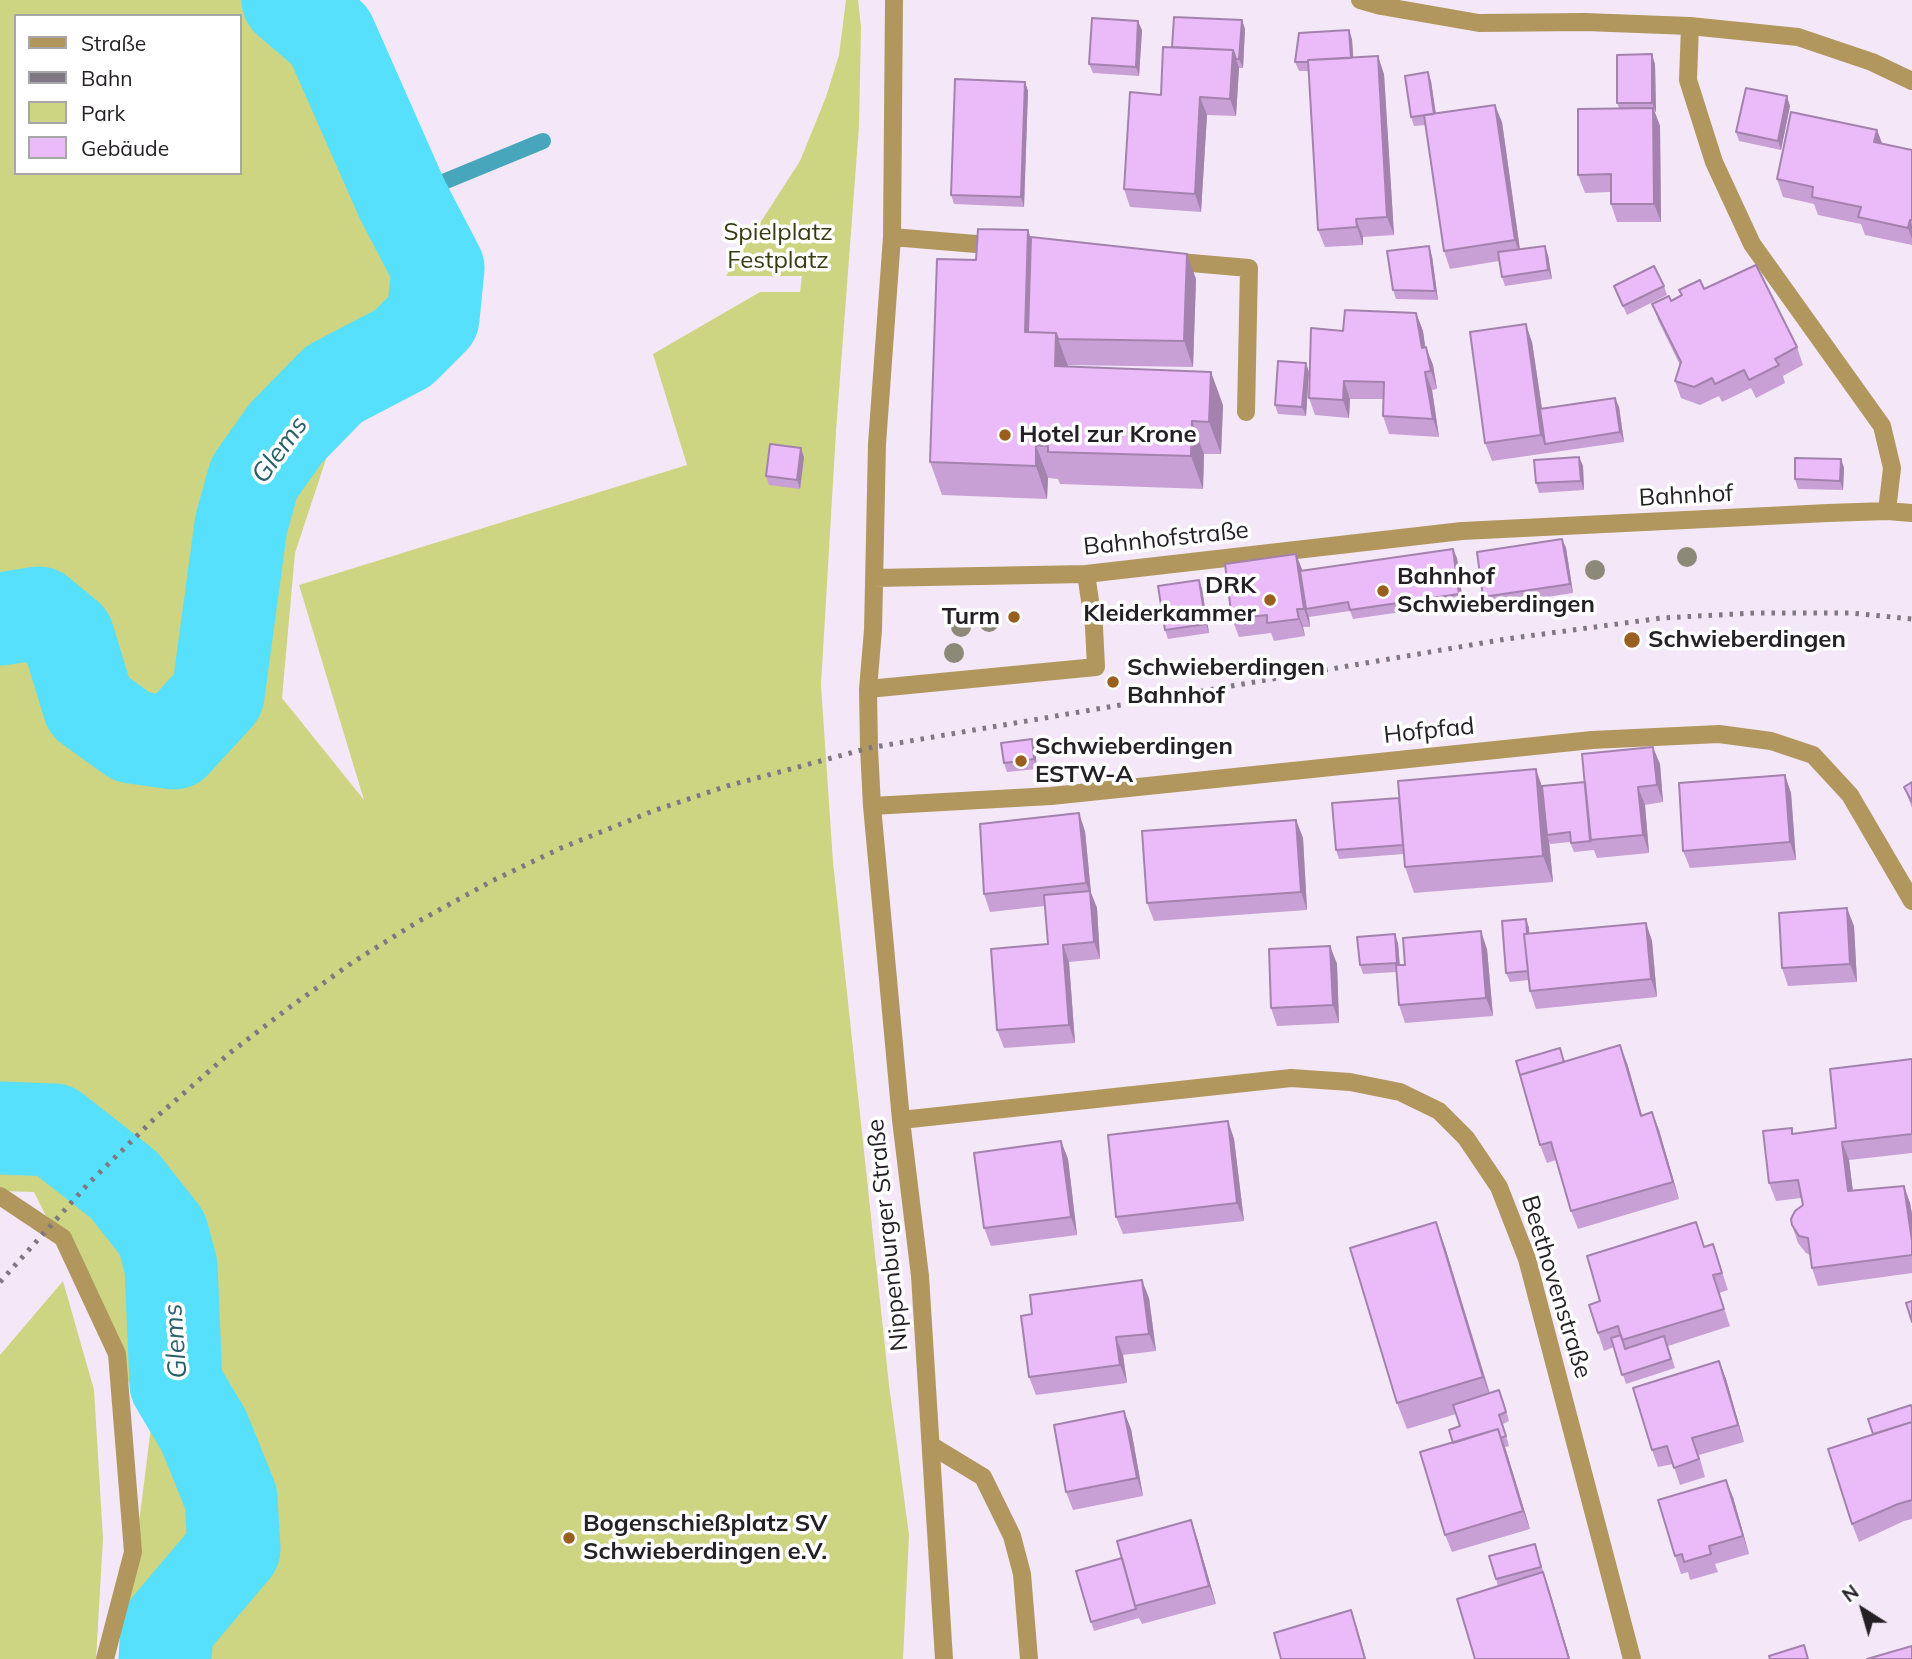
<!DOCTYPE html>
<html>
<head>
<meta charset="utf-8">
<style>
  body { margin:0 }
  #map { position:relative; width:1912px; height:1659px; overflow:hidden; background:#f4e8f8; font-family:Mulish,sans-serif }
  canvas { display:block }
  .legend { position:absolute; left:14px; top:14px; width:228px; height:161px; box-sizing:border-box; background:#fff; border:2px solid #a7a6a8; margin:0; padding:9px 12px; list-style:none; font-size:21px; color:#242025 }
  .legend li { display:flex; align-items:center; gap:14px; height:35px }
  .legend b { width:35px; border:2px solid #a7a6a8 }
  .north { position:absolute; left:1828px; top:1575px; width:70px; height:70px; -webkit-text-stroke:5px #fff; paint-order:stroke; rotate:323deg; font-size:19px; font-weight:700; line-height:28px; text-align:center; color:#242025 }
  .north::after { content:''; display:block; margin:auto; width:24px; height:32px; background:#242025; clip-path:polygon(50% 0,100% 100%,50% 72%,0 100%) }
</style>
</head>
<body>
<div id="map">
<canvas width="1912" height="1659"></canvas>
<ul class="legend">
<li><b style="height:9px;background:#b1975d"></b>Straße</li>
<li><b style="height:9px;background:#7f7781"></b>Bahn</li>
<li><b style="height:19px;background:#cdd482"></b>Park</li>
<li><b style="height:19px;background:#eabaf9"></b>Gebäude</li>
</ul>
<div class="north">N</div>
</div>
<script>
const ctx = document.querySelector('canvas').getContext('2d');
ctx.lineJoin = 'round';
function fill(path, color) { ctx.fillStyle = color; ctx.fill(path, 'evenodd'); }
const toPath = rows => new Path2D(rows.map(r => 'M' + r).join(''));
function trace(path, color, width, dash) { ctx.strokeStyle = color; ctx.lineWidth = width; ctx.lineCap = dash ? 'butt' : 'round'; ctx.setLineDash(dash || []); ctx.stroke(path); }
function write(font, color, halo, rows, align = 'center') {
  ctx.font = font + ' Mulish,sans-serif'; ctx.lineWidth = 7; ctx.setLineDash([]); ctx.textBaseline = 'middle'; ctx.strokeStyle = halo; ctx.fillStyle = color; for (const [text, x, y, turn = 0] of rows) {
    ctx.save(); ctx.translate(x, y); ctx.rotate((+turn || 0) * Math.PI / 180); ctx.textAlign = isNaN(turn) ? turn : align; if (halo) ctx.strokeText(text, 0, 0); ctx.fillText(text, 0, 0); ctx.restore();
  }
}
fill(toPath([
  [0,0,327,0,394,73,481,267,458,351,332,441,295,553,282,698,364,800,299,585,687,465,653,354,760,292,800,292,802,276,726,276,800,161,826,97,839,55,846,0,858,0,861,27,859,126,836,431,821,685,833,862,889,1385,909,1535,903,1659,122,1659,151,1427,34,1192,0,1191],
  [16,16,240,16,240,173,16,173],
  [63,1281,94,1390,103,1538,96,1659,0,1659,0,1355]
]), '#cdd482');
trace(toPath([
  [402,199,543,141]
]), '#47a6bc', 16);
trace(toPath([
  [0,619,39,613,68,637,89,706,132,737,174,743,218,695,241,525,254,478,286,433,334,384,403,348,433,318,438,268,402,199,330,36,288,0],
  [0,1128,54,1130,124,1185,162,1233,171,1266,176,1384,204,1431,231,1498,234,1549,167,1628,165,1659]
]), '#56e0fc', 93);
trace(toPath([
  [894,0,892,237,877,444,873,630,868,689,869,748,872,806,901,1120,920,1276,944,1659],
  [1360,0,1381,6,1479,23,1585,22,1690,26,1798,37,1872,62,1912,81],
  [1690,26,1688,80,1714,162,1752,244,1882,426,1892,468,1887,511],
  [892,237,1000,246],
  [1168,261,1249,268,1246,412],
  [874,578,1086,574,1462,531,1828,513,1887,511,1912,513],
  [868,689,1096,667,1094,627,1086,574],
  [872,806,1051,796,1592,740,1719,734,1771,741,1813,755,1850,795,1912,901],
  [901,1120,1291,1078,1350,1082,1400,1092,1439,1111,1466,1138,1499,1187,1527,1259,1632,1659],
  [0,1196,63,1238,117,1354,133,1552,105,1659],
  [932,1446,983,1477,1012,1536,1022,1574,1029,1659]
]), '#b1975d', 18);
trace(toPath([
  [0,1282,88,1184,153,1120,231,1052,290,1007,353,962,419,921,492,881,561,848,653,811,727,786,869,748,1506,639,1662,618,1754,613,1851,613,1912,619]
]), '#7f7781', 5, [3.5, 7]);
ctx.fillStyle = '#8d8979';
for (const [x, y] of [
  [1687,557],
  [1595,570],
  [989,622],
  [961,627],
  [954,653]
]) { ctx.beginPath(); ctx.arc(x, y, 10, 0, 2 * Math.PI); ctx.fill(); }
fill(toPath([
  [1242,20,1245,29,1243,68,1239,68,1236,116,1207,115,1201,212,1130,207,1124,189,1161,95,1172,47],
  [1142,30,1139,76,1093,73,1089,64],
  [1352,39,1353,57,1384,74,1394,235,1363,237,1363,245,1325,247,1318,230,1309,71,1299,71,1295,62],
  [1655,64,1656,112,1655,112,1660,126,1661,222,1617,222,1611,204,1611,192,1585,193,1578,175,1619,108,1617,103],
  [1431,81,1436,113,1502,122,1520,249,1548,255,1552,279,1505,286,1502,277,1499,261,1450,269,1444,251,1426,125,1414,126,1411,117],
  [1025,82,1028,91,1024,207,954,204,951,195],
  [1790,106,1781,150,1739,141,1736,132],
  [1877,130,1882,144,1912,150,1912,245,1865,235,1861,224,1818,215,1814,204,1783,197,1777,179],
  [1031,237,1196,279,1193,367,1068,365,1068,366,1223,405,1221,454,1204,454,1203,489,1060,484,1058,479,1048,478,1047,499,942,495,930,462,976,260],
  [1432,256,1438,300,1396,299,1393,290],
  [1614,286,1664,286,1667,295,1627,315],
  [1704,289,1797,347,1803,365,1783,376,1785,383,1756,398,1751,388,1722,402,1719,396,1700,405,1681,398,1675,381,1680,365,1659,322,1652,304,1671,301,1681,295,1679,290],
  [1416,313,1423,331,1425,347,1433,365,1437,389,1432,390,1439,437,1389,434,1383,416,1383,399,1350,399,1349,418,1315,415,1309,398,1343,331],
  [1532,342,1542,408,1615,398,1619,407,1624,442,1492,461,1485,443],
  [1309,372,1306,416,1278,414,1275,405],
  [804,457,800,489,769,485,766,476],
  [1579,457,1583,466,1584,490,1539,493,1536,483],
  [1841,459,1844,468,1843,490,1798,489,1795,479],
  [1562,539,1566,548,1573,593,1487,606,1483,597],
  [1296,554,1302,570,1457,558,1463,603,1353,619,1350,611,1309,617,1310,627,1303,627,1305,636,1274,641,1271,633,1239,637,1232,619],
  [1199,580,1202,589,1209,633,1168,639,1165,630],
  [1035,748,1037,769,1007,772,1004,763],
  [1660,764,1663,802,1645,805,1649,853,1597,858,1594,850,1574,852,1570,842,1550,844,1549,841,1553,882,1414,893,1405,867,1404,854,1339,859,1336,850,1542,786,1585,782],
  [1785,775,1791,793,1796,860,1690,868,1683,851],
  [1912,782,1912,808,1904,787],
  [1296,820,1303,838,1307,910,1154,921,1147,903],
  [1085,831,1091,893,1097,908,1100,959,1069,962,1075,1043,1004,1048,997,1030,1048,944,1045,906,990,912,984,894],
  [1526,919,1529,928,1529,933,1646,923,1652,941,1657,997,1536,1009,1530,991,1529,980,1510,982,1506,973],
  [1854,926,1857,982,1788,986,1782,968],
  [1398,943,1400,965,1487,949,1493,1016,1405,1023,1399,1005,1396,972,1363,974,1360,965],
  [1330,946,1337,964,1339,1023,1277,1026,1271,1008],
  [1912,1059,1912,1153,1849,1160,1853,1191,1904,1186,1910,1203,1912,1214,1912,1273,1818,1286,1812,1268,1810,1255,1806,1253,1798,1243,1792,1225,1803,1205,1801,1198,1776,1201,1769,1183,1794,1134,1836,1128],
  [1565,1062,1627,1063,1642,1115,1652,1112,1659,1130,1679,1199,1578,1229,1571,1211,1556,1160,1547,1163,1540,1145],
  [1228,1121,1234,1139,1244,1221,1123,1234,1116,1217],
  [1061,1141,1068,1159,1077,1235,991,1246,984,1228],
  [1713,1244,1728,1290,1719,1293,1730,1326,1668,1346,1675,1368,1626,1384,1614,1347,1604,1351,1598,1333,1600,1301,1705,1247],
  [1445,1247,1490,1393,1499,1390,1503,1399,1509,1421,1503,1424,1509,1446,1505,1447,1530,1529,1452,1552,1445,1535,1453,1443,1460,1426,1456,1414,1407,1429,1397,1403],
  [1149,1298,1156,1351,1123,1355,1127,1383,1036,1395,1029,1377],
  [1719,1361,1726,1379,1744,1442,1699,1455,1705,1477,1680,1485,1673,1464,1658,1467,1652,1450],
  [1912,1408,1912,1519,1904,1521,1859,1542,1852,1524,1873,1434],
  [1131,1429,1143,1496,1073,1510,1066,1492],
  [1733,1497,1749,1554,1715,1564,1718,1572,1690,1580,1688,1572,1681,1574,1675,1556],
  [1191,1520,1197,1538,1216,1604,1142,1624,1139,1618,1094,1631,1091,1622,1122,1558],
  [1535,1544,1570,1659,1475,1659,1498,1586,1496,1579]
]), '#c9a0d6');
fill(toPath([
  [1242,20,1245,29,1243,68,1239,59],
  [1138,21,1142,30,1139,76,1136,67],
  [1349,30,1352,39,1354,68,1351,59],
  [1233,50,1239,68,1236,116,1230,99],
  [1652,54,1655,64,1656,112,1652,103],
  [1378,56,1384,74,1394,235,1387,217],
  [1428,72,1431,81,1437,124,1434,115],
  [1025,82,1028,91,1024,207,1021,197],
  [1787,96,1790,106,1781,150,1778,141],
  [1200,97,1207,115,1201,212,1195,194],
  [1495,105,1502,122,1521,258,1515,240],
  [1653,108,1660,126,1661,222,1654,204],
  [1877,130,1884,148,1874,142],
  [1356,219,1363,237,1363,245,1357,227],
  [1910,220,1912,226,1912,239,1908,228],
  [1028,230,1040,263,1038,339,1025,332],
  [1429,246,1432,256,1438,300,1435,291],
  [1545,246,1548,255,1552,279,1548,270],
  [1187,254,1196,279,1193,367,1184,341],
  [1416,313,1423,331,1428,366,1422,348],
  [1526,324,1532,342,1547,443,1545,444,1541,435],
  [1056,333,1068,366,1067,399,1055,366],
  [1426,347,1433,365,1437,389,1431,371],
  [1306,363,1309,372,1306,416,1302,407],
  [1211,372,1223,405,1221,454,1209,422],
  [1425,372,1432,390,1439,437,1433,419],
  [1344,381,1350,399,1349,418,1343,400],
  [1615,398,1619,407,1624,442,1620,432],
  [1192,421,1204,454,1203,489,1191,456],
  [1036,445,1048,478,1047,499,1036,466],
  [801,448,804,457,800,489,797,480],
  [1579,457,1583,466,1584,490,1581,481],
  [1841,459,1844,468,1843,490,1840,481],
  [1562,539,1566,548,1573,593,1570,584],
  [1453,549,1457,558,1463,603,1459,594],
  [1296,554,1303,572,1306,609,1309,617,1310,627,1304,609],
  [1199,580,1202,589,1209,633,1206,624],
  [1297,609,1303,627,1305,636,1299,619],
  [1032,739,1035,748,1037,769,1034,759],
  [1653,747,1660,764,1663,802,1657,785],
  [1536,769,1545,795,1547,835,1549,841,1553,882,1543,856],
  [1785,775,1791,793,1796,860,1790,842],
  [1638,787,1645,805,1649,853,1643,835],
  [1079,813,1085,831,1091,893,1097,908,1100,959,1094,942,1091,898,1086,883],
  [1296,820,1303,838,1307,910,1301,892],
  [1847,908,1854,926,1857,982,1850,964],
  [1526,919,1529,928,1533,980,1530,971],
  [1646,923,1652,941,1657,997,1651,979],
  [1481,931,1487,949,1493,1016,1486,998],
  [1395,934,1398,943,1400,972,1397,963],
  [1063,945,1069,962,1075,1043,1069,1025],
  [1330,946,1337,964,1339,1023,1333,1005],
  [1620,1045,1627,1063,1647,1133,1641,1116],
  [1652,1112,1659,1130,1679,1199,1673,1182],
  [1228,1121,1234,1139,1244,1221,1237,1203],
  [1061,1141,1068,1159,1077,1235,1071,1217],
  [1842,1142,1849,1160,1855,1209,1848,1191],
  [1904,1186,1910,1203,1912,1214,1912,1241],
  [1436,1222,1445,1247,1492,1402,1483,1377],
  [1142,1280,1149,1298,1156,1351,1149,1334],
  [1116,1337,1123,1355,1127,1383,1120,1365],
  [1719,1361,1726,1379,1744,1442,1738,1425],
  [1124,1411,1131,1429,1143,1496,1137,1478],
  [1498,1429,1505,1447,1530,1529,1523,1511],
  [1726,1480,1733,1497,1749,1554,1743,1536],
  [1191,1520,1197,1538,1216,1604,1209,1586],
  [1543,1572,1549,1589,1570,1659,1569,1659],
  [1351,1610,1357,1628,1366,1659,1365,1659]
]), '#a482ae');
const building = toPath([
  [1174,17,1242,20,1239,59,1236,59,1233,50,1172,47,1174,17],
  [1092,18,1138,21,1136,67,1089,64,1092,18],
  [1349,30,1351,58,1308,60,1308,62,1295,62,1299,33,1349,30],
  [1163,47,1233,50,1230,99,1200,97,1195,194,1124,189,1130,92,1161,95,1163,47],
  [1652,54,1652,103,1617,103,1617,55,1652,54],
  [1378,56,1387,217,1356,219,1357,227,1318,230,1308,60,1378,56],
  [1428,72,1434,114,1411,117,1405,76,1428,72],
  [955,79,1025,82,1021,197,951,195,955,79],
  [1746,88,1787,96,1778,141,1736,132,1746,88],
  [1495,105,1515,240,1444,251,1424,115,1495,105],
  [1653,108,1654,204,1611,204,1611,174,1578,175,1578,109,1653,108],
  [1791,112,1877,130,1874,142,1912,150,1912,220,1910,220,1908,228,1858,217,1861,207,1812,197,1813,187,1777,179,1791,112],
  [978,229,1028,230,1025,332,1056,333,1055,366,1211,372,1209,422,1192,421,1191,456,1048,452,1048,446,1036,445,1036,466,930,462,937,259,976,260,978,229],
  [1031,237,1187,254,1184,341,1058,339,1056,333,1028,332,1031,237],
  [1429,246,1435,291,1393,290,1387,251,1429,246],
  [1545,246,1548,270,1502,277,1498,252,1545,246],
  [1756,265,1797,347,1775,359,1779,365,1749,380,1744,370,1715,384,1712,378,1694,387,1675,381,1681,362,1652,304,1669,296,1671,301,1682,295,1679,290,1700,280,1704,289,1756,265],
  [1654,266,1664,286,1623,306,1614,286,1654,266],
  [1345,310,1416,313,1422,348,1426,347,1431,371,1425,372,1433,419,1383,416,1384,382,1344,381,1343,400,1309,398,1311,328,1343,331,1345,310],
  [1526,324,1541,435,1485,443,1470,332,1526,324],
  [1278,361,1306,363,1302,407,1275,405,1278,361],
  [1615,398,1620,432,1545,444,1540,409,1615,398],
  [770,444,801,448,797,480,766,476,770,444],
  [1579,457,1581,481,1536,483,1534,460,1579,457],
  [1795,458,1841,459,1840,481,1795,479,1795,458],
  [1562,539,1570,584,1483,597,1477,552,1562,539],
  [1453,549,1459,594,1350,610,1348,602,1306,609,1300,571,1453,549],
  [1296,554,1304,609,1297,609,1299,619,1267,623,1267,615,1232,619,1225,564,1296,554],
  [1199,580,1206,624,1165,630,1158,586,1199,580],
  [1032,739,1034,759,1004,763,1001,743,1032,739],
  [1653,747,1657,785,1638,787,1643,835,1590,840,1582,754,1653,747],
  [1536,769,1543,856,1405,867,1398,781,1536,769],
  [1785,775,1790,842,1683,851,1679,783,1785,775],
  [1585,782,1591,841,1571,843,1570,832,1547,835,1542,786,1585,782],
  [1912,782,1912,802,1904,787,1912,782],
  [1399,798,1403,845,1336,850,1332,803,1399,798],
  [1079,813,1086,883,984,894,980,824,1079,813],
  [1296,820,1301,892,1147,903,1142,831,1296,820],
  [1090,891,1094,942,1063,945,1069,1025,997,1030,991,949,1048,944,1044,895,1090,891],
  [1847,908,1850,964,1782,968,1779,913,1847,908],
  [1526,919,1527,934,1524,934,1528,971,1506,973,1502,921,1526,919],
  [1646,923,1651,979,1530,991,1524,934,1646,923],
  [1481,931,1486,998,1399,1005,1396,965,1405,965,1403,938,1481,931],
  [1395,934,1397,963,1360,965,1357,937,1395,934],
  [1330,946,1333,1005,1271,1008,1269,949,1330,946],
  [1620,1045,1641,1116,1652,1112,1673,1182,1571,1211,1551,1142,1540,1145,1520,1075,1620,1045],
  [1560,1048,1564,1062,1520,1075,1516,1061,1560,1048],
  [1912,1059,1912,1134,1842,1142,1848,1191,1904,1186,1912,1241,1912,1255,1812,1268,1808,1238,1799,1236,1792,1225,1791,1219,1795,1211,1803,1205,1798,1180,1769,1183,1763,1131,1792,1128,1792,1134,1836,1128,1830,1069,1912,1059],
  [1228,1121,1237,1203,1116,1217,1108,1135,1228,1121],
  [1061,1141,1071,1217,984,1228,974,1153,1061,1141],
  [1436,1222,1483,1377,1397,1403,1350,1248,1436,1222],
  [1696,1222,1704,1247,1713,1244,1722,1273,1713,1275,1724,1309,1622,1340,1618,1326,1598,1333,1589,1305,1600,1301,1587,1256,1696,1222],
  [1142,1280,1149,1334,1116,1337,1120,1365,1029,1377,1021,1316,1032,1314,1030,1295,1142,1280],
  [1912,1301,1912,1322,1906,1303,1912,1301],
  [1621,1335,1625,1349,1664,1336,1671,1359,1622,1375,1611,1338,1621,1335],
  [1719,1361,1738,1425,1692,1438,1699,1459,1674,1468,1667,1446,1652,1450,1633,1388,1719,1361],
  [1499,1390,1506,1412,1499,1415,1506,1436,1501,1438,1498,1429,1453,1443,1449,1430,1460,1426,1453,1405,1499,1390],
  [1911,1405,1912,1408,1912,1422,1873,1434,1868,1419,1911,1405],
  [1124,1411,1137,1478,1066,1492,1054,1425,1124,1411],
  [1912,1422,1912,1500,1898,1504,1852,1524,1828,1449,1912,1422],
  [1498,1429,1523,1511,1445,1535,1420,1452,1498,1429],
  [1726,1480,1743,1536,1709,1546,1711,1554,1684,1562,1682,1554,1675,1556,1658,1500,1726,1480],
  [1191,1520,1209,1586,1135,1606,1117,1541,1191,1520],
  [1535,1544,1541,1567,1496,1579,1489,1556,1535,1544],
  [1122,1558,1136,1609,1091,1622,1076,1571,1122,1558],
  [1543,1572,1569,1659,1475,1659,1457,1599,1543,1572],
  [1351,1610,1365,1659,1281,1659,1274,1633,1351,1610],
  [1804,1645,1808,1659,1770,1659,1769,1656,1804,1645],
  [1912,1646,1912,1659,1867,1659,1912,1646]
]);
fill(building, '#eabaf9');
trace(building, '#a482ae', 2);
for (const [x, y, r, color] of [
  [1005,435,7,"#995f1e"],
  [1383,591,7,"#995f1e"],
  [1270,600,7,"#995f1e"],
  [1014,617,7,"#995f1e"],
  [1632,640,9,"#995f1e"],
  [1113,682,7,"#995f1e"],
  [1021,761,7,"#995f1e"],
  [569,1538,7,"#995f1e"]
]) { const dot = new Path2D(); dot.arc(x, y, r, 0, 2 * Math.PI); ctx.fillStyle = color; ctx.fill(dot); trace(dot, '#fff', 2.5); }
write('24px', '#393b11', '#fff', [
  ["Spielplatz",778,233],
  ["Festplatz",778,261]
]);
write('bold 24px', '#242025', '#fff', [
  ["Hotel zur Krone",1019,435],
  ["Bahnhof",1397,577],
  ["Schwieberdingen",1397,605],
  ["DRK",1256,586,"right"],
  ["Kleiderkammer",1256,614,"right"],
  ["Turm",1000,617,"right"],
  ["Schwieberdingen",1648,640],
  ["Schwieberdingen",1127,668],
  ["Bahnhof",1127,696],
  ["Schwieberdingen",1035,747],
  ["ESTW-A",1035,775],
  ["Bogenschießplatz SV",583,1524],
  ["Schwieberdingen e.V.",583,1552]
], 'left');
write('24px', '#242025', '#fff', [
  ["Bahnhof",1686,496,-3],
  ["Bahnhofstraße",1166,539,-6],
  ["Hofpfad",1429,731,-6],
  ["Nippenburger Straße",888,1235,-96],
  ["Beethovenstraße",1556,1287,73]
]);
write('italic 26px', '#27606b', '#fff', [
  ["Glems",280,450,-54],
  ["Glems",176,1341,-94]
]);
</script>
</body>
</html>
